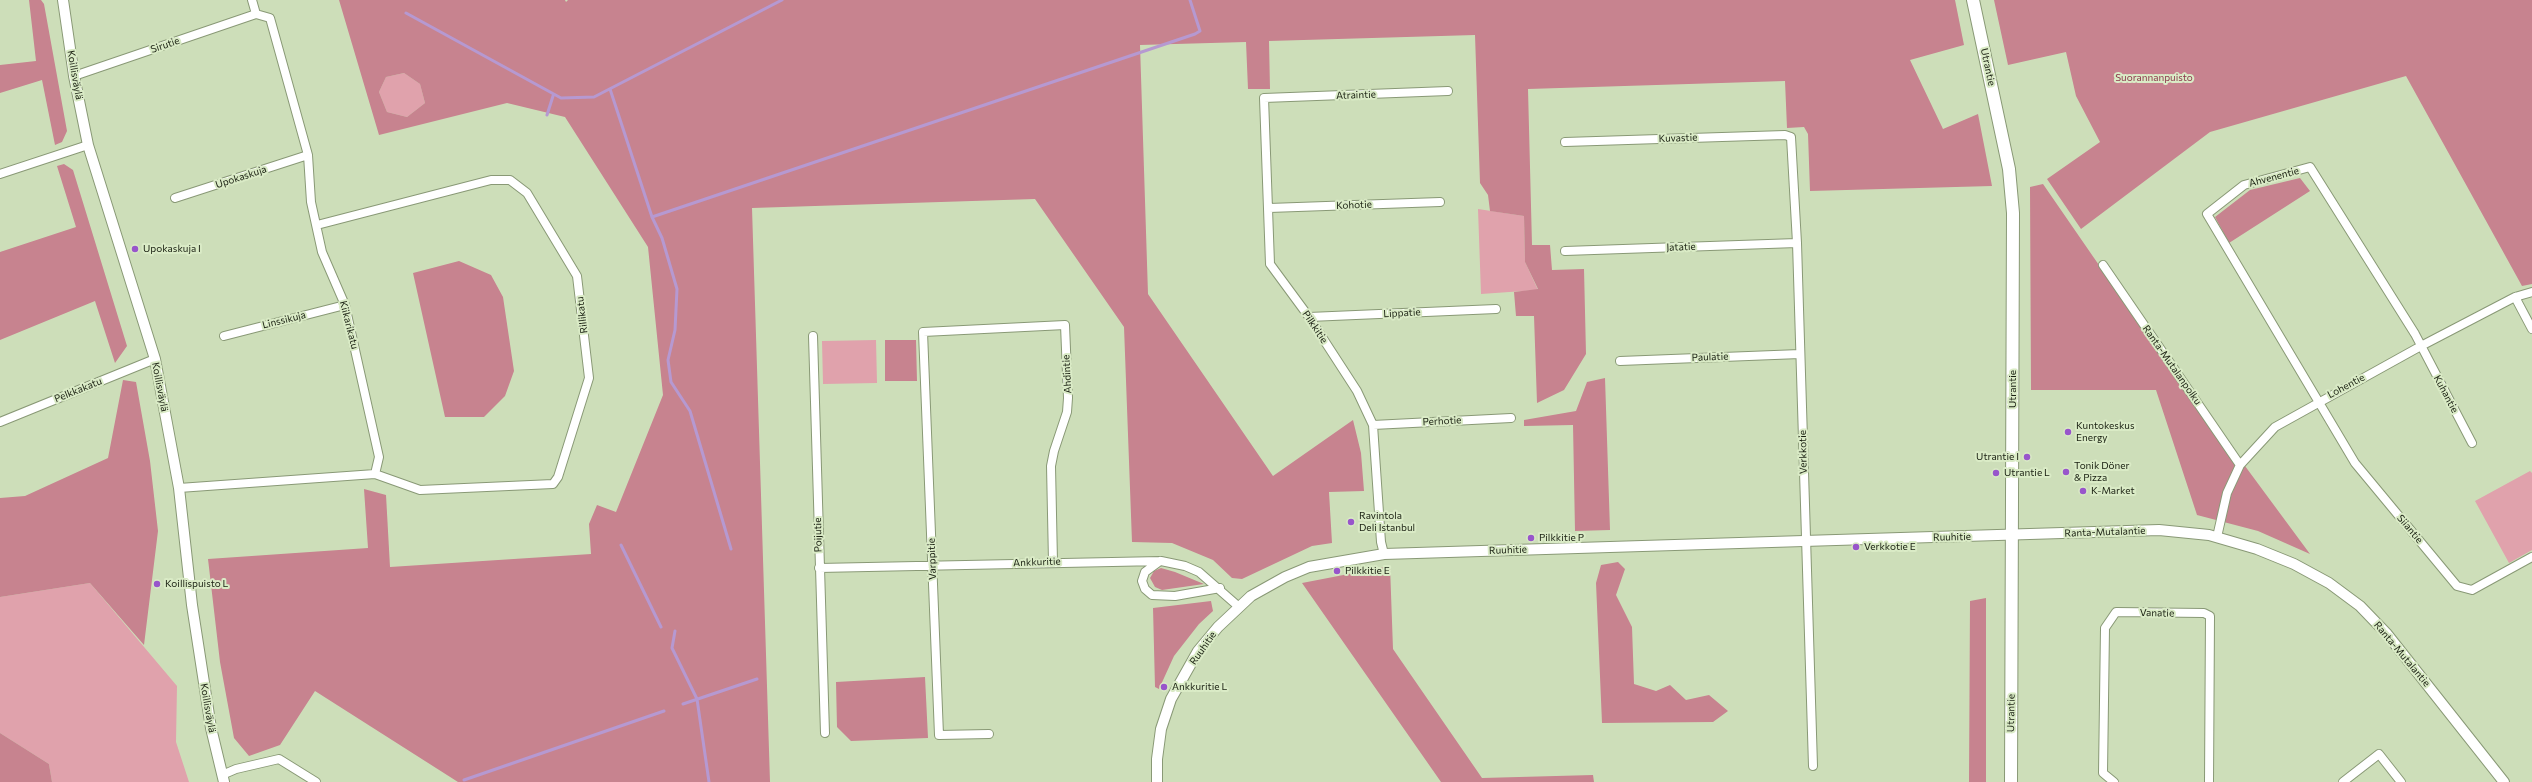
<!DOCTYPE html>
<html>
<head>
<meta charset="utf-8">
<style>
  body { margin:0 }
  canvas { display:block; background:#cddeb9 }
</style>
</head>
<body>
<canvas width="2532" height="782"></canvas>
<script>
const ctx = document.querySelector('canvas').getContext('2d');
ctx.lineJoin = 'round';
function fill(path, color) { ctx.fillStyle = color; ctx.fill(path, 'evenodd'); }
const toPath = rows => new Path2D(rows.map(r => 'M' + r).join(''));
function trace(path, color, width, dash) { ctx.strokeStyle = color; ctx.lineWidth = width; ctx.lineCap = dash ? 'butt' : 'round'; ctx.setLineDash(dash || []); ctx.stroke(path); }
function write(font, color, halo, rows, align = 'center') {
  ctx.font = font + ' Commissioner,sans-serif'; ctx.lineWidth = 4; ctx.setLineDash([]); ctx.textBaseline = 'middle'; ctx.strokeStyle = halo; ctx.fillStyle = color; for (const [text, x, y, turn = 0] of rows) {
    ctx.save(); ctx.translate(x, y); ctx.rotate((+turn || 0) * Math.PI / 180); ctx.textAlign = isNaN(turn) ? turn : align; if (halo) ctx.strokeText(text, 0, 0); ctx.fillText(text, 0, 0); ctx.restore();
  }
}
fill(toPath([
  [404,73,420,84,425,103,407,117,387,112,379,92,386,77],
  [1478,209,1524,216,1525,262,1538,290,1481,294],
  [876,340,877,383,823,384,822,341],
  [2530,471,2532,473,2532,550,2509,563,2475,501],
  [90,583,177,686,176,742,189,782,52,782,49,764,0,733,0,597]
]), '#e0a2ac');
fill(toPath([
  [29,0,41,0,44,4,67,131,62,142,55,145,42,80,0,93,0,65,36,61],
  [339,0,565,0,566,2,568,0,1955,0,1964,45,1910,60,1943,129,1978,114,1992,186,1810,191,1808,134,1804,127,1787,128,1785,81,1528,89,1532,245,1550,245,1552,270,1584,269,1586,354,1564,390,1537,403,1534,316,1516,316,1514,292,1538,289,1525,262,1524,216,1490,211,1488,195,1480,183,1475,35,1269,41,1270,89,1248,89,1246,42,1140,45,1148,294,1273,476,1353,420,1361,453,1364,491,1329,492,1332,543,1312,546,1242,579,1232,578,1213,560,1172,543,1132,542,1124,327,1035,199,752,208,770,782,458,782,315,691,280,745,249,756,234,738,220,662,208,559,368,548,364,489,386,495,390,567,591,554,589,524,597,505,616,512,663,395,648,247,565,117,507,103,379,135],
  [404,73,420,84,425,103,407,117,387,112,379,92,386,77],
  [1994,0,2532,0,2532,284,2522,286,2406,76,2210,132,2081,229,2047,179,2100,142,2076,96,2066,52,2008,65],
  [64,164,73,170,127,346,115,363,95,301,0,340,0,252,76,227,57,166],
  [2300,178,2310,191,2229,243,2215,217,2250,190],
  [2043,184,2230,455,2245,466,2310,554,2258,531,2197,515,2156,390,2031,390,2030,187],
  [459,261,491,275,503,297,514,371,505,396,484,417,445,417,413,273],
  [885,340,916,340,917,381,885,381],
  [1605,378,1610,530,1575,531,1573,425,1524,426,1524,420,1576,411,1587,382],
  [123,380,136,382,150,461,158,531,144,645,90,583,0,597,0,498,25,496,108,458],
  [1618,562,1625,569,1616,595,1632,627,1634,684,1656,691,1670,685,1686,700,1709,695,1728,711,1713,722,1602,723,1596,583,1601,565],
  [1390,566,1393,649,1482,778,1593,775,1594,782,1441,782,1302,583],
  [1161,568,1175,572,1204,584,1162,590,1155,587,1150,578,1154,571],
  [1986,598,1986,782,1969,782,1970,601],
  [1211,601,1213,611,1199,624,1174,656,1159,689,1155,687,1153,608],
  [925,677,928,738,851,741,837,727,836,682],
  [0,733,49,764,52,782,0,782]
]), '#c7838f');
trace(toPath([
  [406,13,561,98,594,97,782,0],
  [610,89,652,217,662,238,677,289,675,330,668,360,671,382,690,411,731,549],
  [547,115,553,96],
  [652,217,1195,34,1200,31,1190,0],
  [621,545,661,627],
  [675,631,672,648,697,699,709,782],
  [683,704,757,679],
  [464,780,664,711]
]), '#b699d1', 3);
const minor = toPath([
  [74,76,256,14],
  [1565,142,1785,135,1791,137,1797,243,1813,766],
  [0,174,88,145],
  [175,198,308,155],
  [1269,208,1440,202],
  [317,225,491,180,510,180,527,193,577,276,589,378,558,477,553,484,420,490,375,474],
  [1565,251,1797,243],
  [2103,265,2240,465],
  [2515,297,2532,329],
  [1309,317,1496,309],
  [224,336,345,305],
  [813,336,825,733],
  [1620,361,1800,354],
  [0,422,155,359],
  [1373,425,1511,418],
  [2472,443,2415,334,2310,167,2244,185,2207,214,2355,463,2457,586,2472,590,2532,557],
  [179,488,375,474,379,457,345,305,322,252,311,202,308,155,270,18,256,14,252,0],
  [2217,537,2227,493,2240,465,2275,427,2421,346,2515,297,2532,292],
  [1384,554,1381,542,1373,425,1357,391,1309,317,1270,264,1264,98,1448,91],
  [1160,561,1145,572,1142,581,1145,589,1152,595,1175,596,1220,588],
  [819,568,1161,561,1185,566,1199,572,1239,607],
  [989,734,939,735,923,332,1065,325,1068,398,1067,412,1054,451,1051,466,1053,562],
  [222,775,236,769,279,759,316,782],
  [2114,782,2103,773,2105,628,2116,612,2204,613,2210,616,2209,782],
  [2343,782,2379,754,2401,782]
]);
const tertiary = toPath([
  [63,0,74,76,88,145,155,359,179,488,192,605,211,728,224,782],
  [1157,782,1157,759,1161,729,1171,699,1198,651,1218,627,1251,596,1285,577,1309,567,1384,554,2159,530,2209,535,2257,549,2294,564,2329,583,2360,606,2387,634,2504,782]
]);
const secondary = toPath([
  [1973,0,2009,169,2013,213,2011,782]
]);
trace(minor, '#899976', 10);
trace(tertiary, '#899976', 12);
trace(secondary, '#899976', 14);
trace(minor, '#fff', 8);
trace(tertiary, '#fff', 10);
trace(secondary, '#fff', 12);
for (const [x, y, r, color] of [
  [135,249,4,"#9855cb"],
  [2068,432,4,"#9855cb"],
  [2027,457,4,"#9855cb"],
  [2066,472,4,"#9855cb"],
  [1996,473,4,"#9855cb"],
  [2083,491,4,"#9855cb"],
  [1351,522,4,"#9855cb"],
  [1531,538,4,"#9855cb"],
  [1856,547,4,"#9855cb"],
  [1337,571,4,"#9855cb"],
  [157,584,4,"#9855cb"],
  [1164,687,4,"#9855cb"]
]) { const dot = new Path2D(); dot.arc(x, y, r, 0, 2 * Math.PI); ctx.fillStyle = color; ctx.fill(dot); trace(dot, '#daebc6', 1.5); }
write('10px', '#191f11', '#daebc6', [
  ["Sirutie",165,45,-19],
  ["Utrantie",1988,67,78],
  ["Koillisväylä",75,75,80],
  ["Atraintie",1356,95,-2],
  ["Kuvastie",1678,138,-2],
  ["Upokaskuja",241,177,-18],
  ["Ahvenentie",2274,177,-15],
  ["Kohotie",1354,205,-2],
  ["Jatatie",1681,247,-2],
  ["Lippatie",1402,313,-3],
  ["Rillikatu",582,315,-97],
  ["Linssikuja",284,320,-14],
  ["Kiikarikatu",349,325,76],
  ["Pilkkitie",1315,327,56],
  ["Paulatie",1710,357,-2],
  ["Ranta-Mutalanpolku",2172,365,55],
  ["Ahdintie",1067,374,-93],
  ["Lohentie",2346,386,-28],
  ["Koillisväylä",160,387,79],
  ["Utrantie",2013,389,-90],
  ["Pelkkakatu",78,390,-22],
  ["Kuhantie",2446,394,62],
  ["Perhotie",1442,421,-3],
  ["Verkkotie",1803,452,-91],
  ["Siiantie",2410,529,50],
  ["Ranta-Mutalantie",2105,532,-2],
  ["Poijutie",818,535,-91],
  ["Ruuhitie",1952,537,-1],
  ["Ruuhitie",1508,550,-2],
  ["Varppitie",932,559,-92],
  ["Ankkuritie",1037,562,-2],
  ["Vanatie",2157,613,1],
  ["Ruuhitie",1203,648,-55],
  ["Ranta-Mutalantie",2402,654,50],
  ["Koillisväylä",208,708,80],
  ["Utrantie",2011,713,-89]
]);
write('10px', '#8a374b', '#daebc6', [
  ["Suorannanpuisto",2154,78]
]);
write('10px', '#191f11', '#daebc6', [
  ["Upokaskuja I",143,249],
  ["Kuntokeskus",2076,426],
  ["Energy",2076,438],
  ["Utrantie I",2019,457,"right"],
  ["Tonik Döner",2074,466],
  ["& Pizza",2074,478],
  ["Utrantie L",2004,473],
  ["K-Market",2091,491],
  ["Ravintola",1359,516],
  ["Deli Istanbul",1359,528],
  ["Pilkkitie P",1539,538],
  ["Verkkotie E",1864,547],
  ["Pilkkitie E",1345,571],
  ["Koillispuisto L",165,584],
  ["Ankkuritie L",1172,687]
], 'left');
</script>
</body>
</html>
